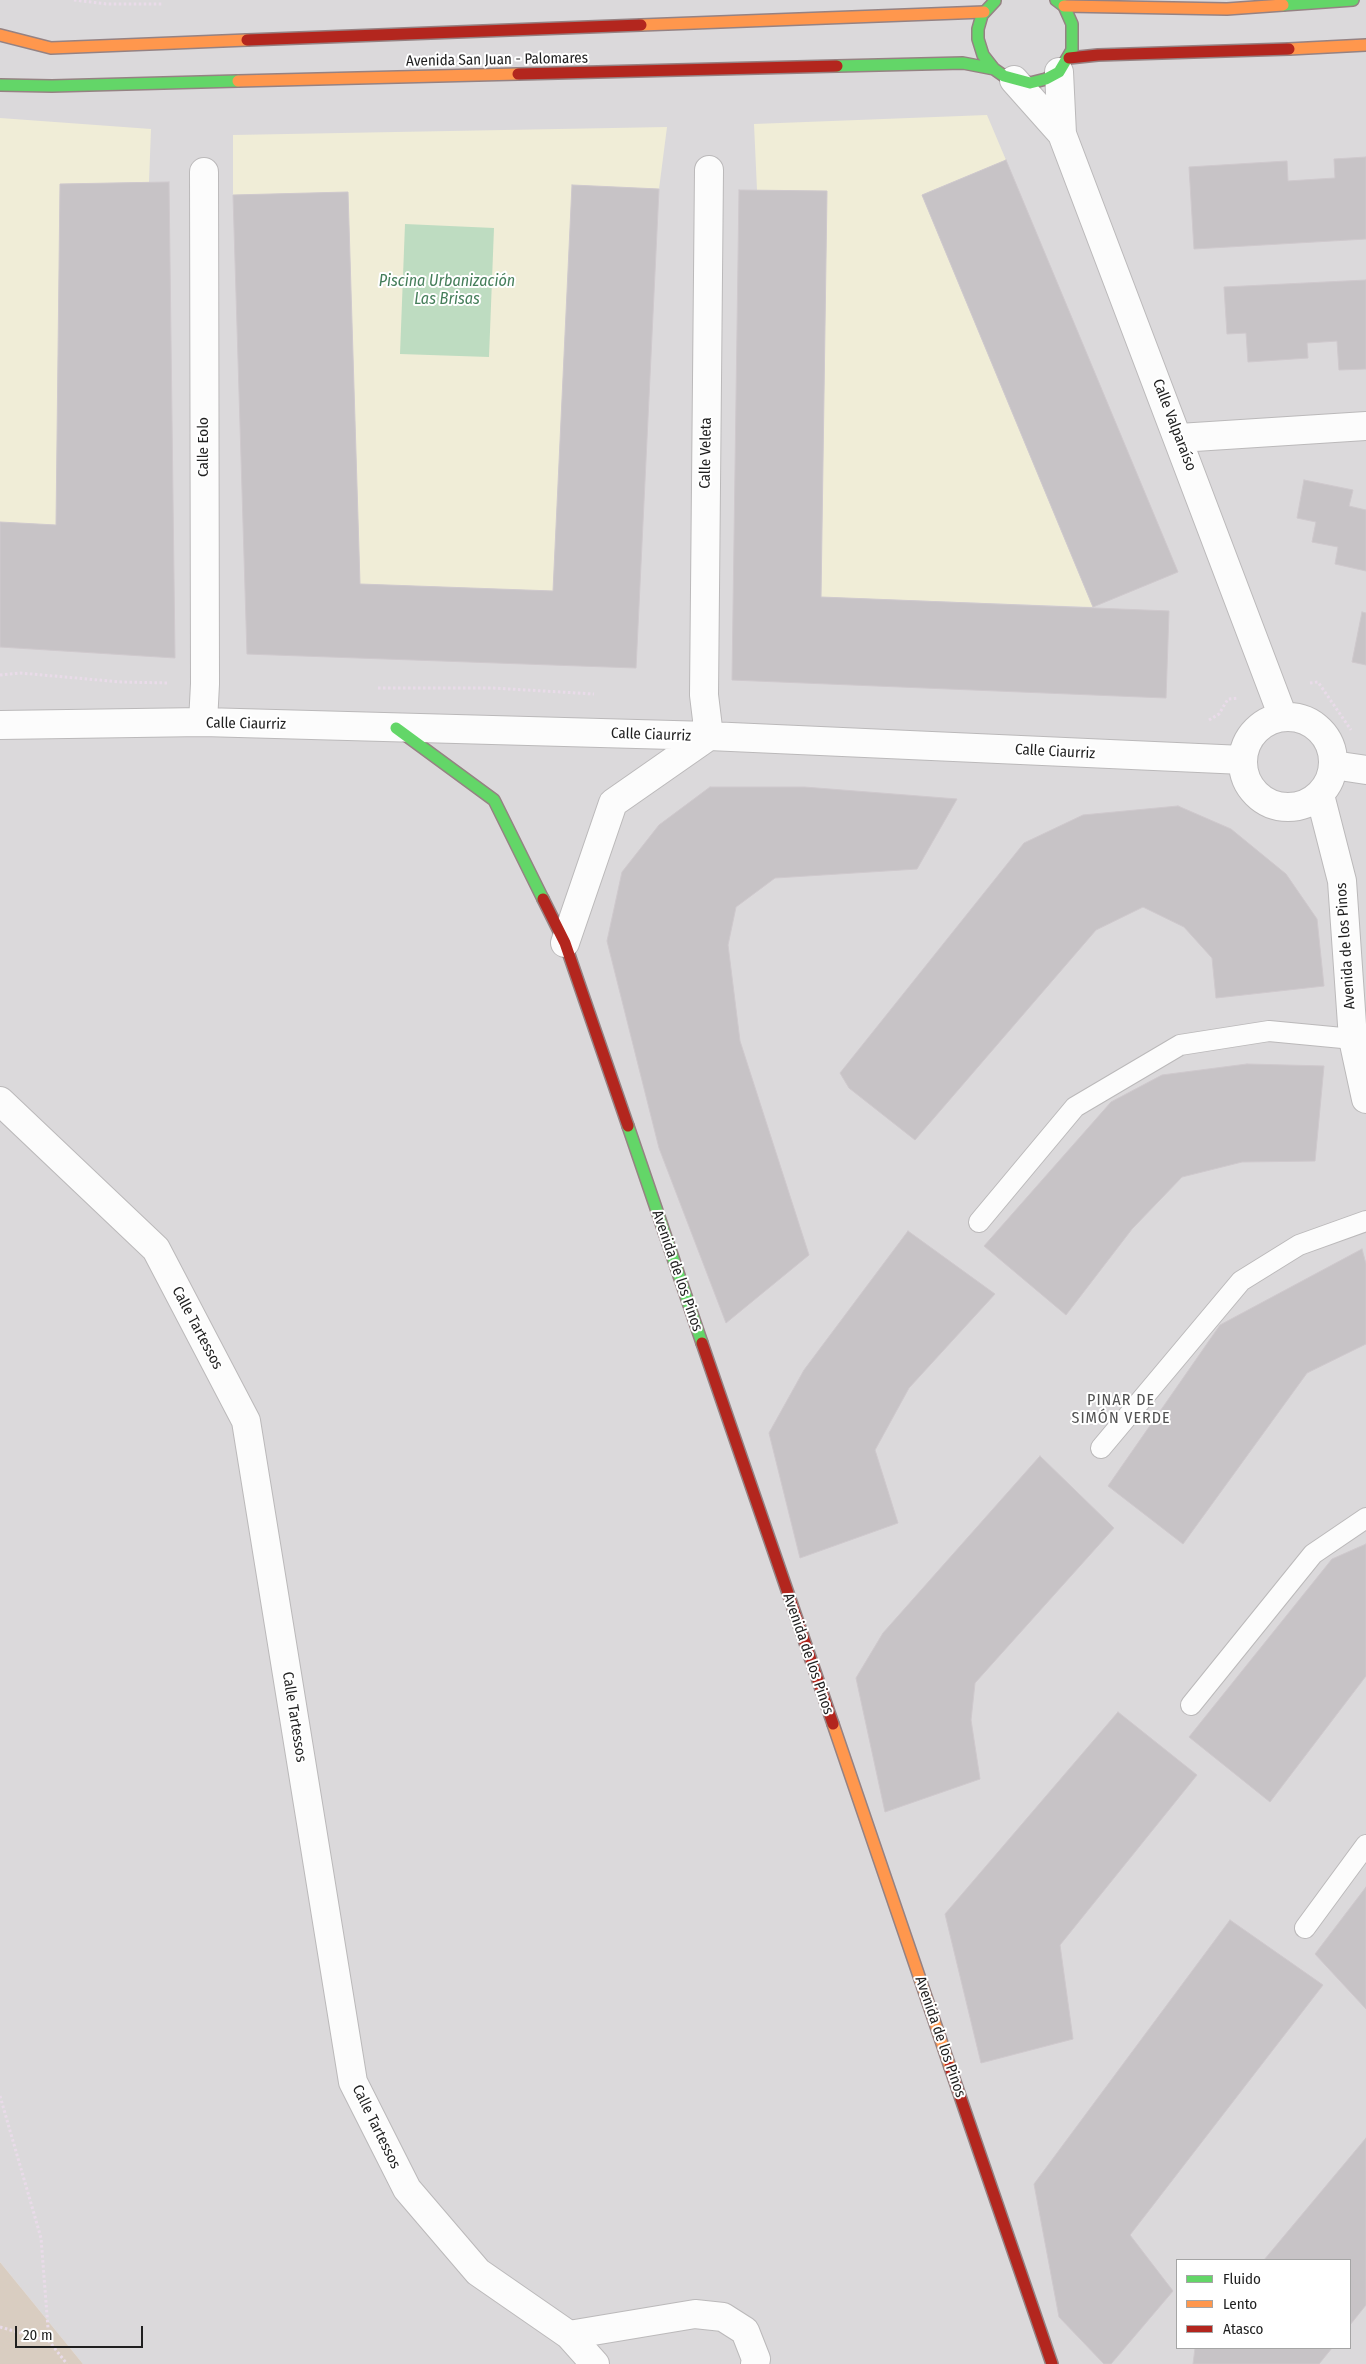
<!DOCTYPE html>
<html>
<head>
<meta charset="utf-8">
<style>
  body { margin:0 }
  #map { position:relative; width:1366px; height:2364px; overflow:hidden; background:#ece8ea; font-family:"Fira Sans Condensed",sans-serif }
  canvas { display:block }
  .legend { position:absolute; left:1176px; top:2259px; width:175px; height:90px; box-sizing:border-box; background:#fff; border:1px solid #a5a5a5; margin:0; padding:6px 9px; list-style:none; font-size:15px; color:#1f1f1f }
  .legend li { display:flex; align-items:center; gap:10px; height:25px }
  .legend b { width:25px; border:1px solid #a5a5a5 }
  .scale { position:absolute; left:15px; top:2326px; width:128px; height:22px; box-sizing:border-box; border:2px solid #1f1f1f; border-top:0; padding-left:6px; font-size:15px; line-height:18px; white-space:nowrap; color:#1f1f1f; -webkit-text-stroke:4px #fff; paint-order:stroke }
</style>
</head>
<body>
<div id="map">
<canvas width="1366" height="2364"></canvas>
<ul class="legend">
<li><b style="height:6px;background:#63d668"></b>Fluido</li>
<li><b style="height:6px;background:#ff974d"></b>Lento</li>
<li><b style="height:6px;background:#b3261e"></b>Atasco</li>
</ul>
<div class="scale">20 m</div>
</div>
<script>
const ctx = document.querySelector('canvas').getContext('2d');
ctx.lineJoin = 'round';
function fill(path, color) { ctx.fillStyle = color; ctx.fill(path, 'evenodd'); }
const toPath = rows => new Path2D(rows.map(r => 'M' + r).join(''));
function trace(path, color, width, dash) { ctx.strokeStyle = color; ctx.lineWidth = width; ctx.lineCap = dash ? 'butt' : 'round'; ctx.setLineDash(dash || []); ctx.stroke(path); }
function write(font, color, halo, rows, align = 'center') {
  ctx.font = font + ' "Fira Sans Condensed",sans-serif'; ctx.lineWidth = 4; ctx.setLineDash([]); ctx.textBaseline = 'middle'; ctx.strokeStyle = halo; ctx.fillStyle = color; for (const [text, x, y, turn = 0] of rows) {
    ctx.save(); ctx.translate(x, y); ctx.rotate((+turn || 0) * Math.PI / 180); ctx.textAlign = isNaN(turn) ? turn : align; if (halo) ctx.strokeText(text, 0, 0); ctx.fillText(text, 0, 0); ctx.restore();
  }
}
fill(toPath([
  [0,0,1366,0,1366,2364,83,2364,0,2262],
  [1177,2260,1350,2260,1350,2348,1177,2348]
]), '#dbd9db');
fill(toPath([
  [0,2262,83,2364,0,2364]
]), '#d9cdc1');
fill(toPath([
  [987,115,1006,160,922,195,1093,607,821,597,827,191,757,190,754,124],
  [0,118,151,129,149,182,60,184,56,525,0,522],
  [667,127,659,189,572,185,553,591,360,584,348,192,233,195,233,135]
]), '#f0edd7');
fill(toPath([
  [405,224,494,228,489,357,400,354]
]), '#bedcc1');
const building = toPath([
  [1366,157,1366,239,1194,249,1189,167,1287,161,1288,181,1335,178,1334,159,1366,157],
  [1006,160,1178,572,1093,607,922,195,1006,160],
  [169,182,175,658,0,647,0,522,56,525,60,184,169,182],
  [572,185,659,189,636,668,247,654,233,195,348,192,360,584,553,591,572,185],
  [739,190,827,191,821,597,1169,611,1166,698,732,680,739,190],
  [1366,280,1366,369,1339,370,1337,341,1307,343,1308,358,1248,362,1246,333,1227,334,1224,287,1366,280],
  [1304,480,1353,490,1349,506,1366,510,1366,571,1335,564,1338,547,1312,542,1316,522,1297,518,1304,480],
  [1362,612,1366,613,1366,665,1352,662,1362,612],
  [710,787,804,787,957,799,917,869,775,878,736,907,728,945,740,1041,809,1255,726,1323,659,1148,607,941,622,872,659,825,710,787],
  [1178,806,1231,829,1286,874,1317,919,1324,986,1216,998,1212,958,1184,927,1143,907,1096,930,915,1140,849,1088,840,1073,1024,843,1083,815,1178,806],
  [1247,1064,1324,1066,1315,1161,1242,1162,1182,1177,1132,1229,1066,1315,984,1246,1111,1102,1162,1075,1247,1064],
  [908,1231,995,1294,909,1388,875,1450,898,1523,800,1558,769,1433,804,1370,908,1231],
  [1362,1249,1366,1264,1366,1344,1307,1373,1183,1544,1108,1486,1220,1325,1362,1249],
  [1040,1456,1114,1528,975,1683,971,1720,980,1779,885,1812,856,1678,883,1633,1040,1456],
  [1366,1544,1366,1676,1270,1802,1189,1737,1332,1559,1366,1544],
  [1118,1712,1197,1775,1060,1945,1073,2039,981,2063,945,1914,1118,1712],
  [1366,1887,1366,2009,1315,1954,1366,1887],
  [1230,1920,1323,1985,1130,2235,1173,2291,1111,2364,1104,2364,1059,2317,1034,2184,1230,1920],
  [1366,2138,1366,2305,1350,2325,1350,2260,1264,2260,1366,2138],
  [1195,2348,1332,2348,1319,2364,1193,2364,1195,2348]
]);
fill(building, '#c7c3c6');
trace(building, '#cfc9cd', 1);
const lane = toPath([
  [979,1222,1075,1107,1180,1045,1269,1031,1353,1039],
  [1101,1448,1241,1281,1299,1245,1366,1221],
  [1191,1705,1313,1554,1366,1518],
  [1305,1928,1366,1845]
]);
const street = toPath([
  [1059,72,1062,134,1283,717],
  [1014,80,1062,134],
  [1179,438,1366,426],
  '1243 762a45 45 0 1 1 90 0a45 45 0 1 1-90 0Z',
  [203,722,205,684,204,172],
  [0,725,203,722,709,736,1243,760],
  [1333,765,1366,770],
  [1320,795,1342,881,1353,1039,1366,1099],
  [565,943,613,803,709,736,704,695,709,170],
  [0,1101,156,1249,246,1421,353,2082,407,2189,478,2272,569,2335,595,2364],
  [569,2335,695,2314,723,2317,745,2331,756,2359,755,2364]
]);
const fast = toPath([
  [995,1,982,15,978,29,978,39,983,55,994,69,1004,76,1030,83,1046,79,1059,72,1072,50,1072,24,1064,6,1056,0],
  [1283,5,1353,0],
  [837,66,963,63,994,69],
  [0,85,52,86,238,81],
  [396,728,494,800,543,899],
  [628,1126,702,1343]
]);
const slow = toPath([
  [1064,6,1227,9,1283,5],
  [641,25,984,12],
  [0,35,51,48,247,40],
  [1289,49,1366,45],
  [238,81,518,74],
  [833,1724,950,2067]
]);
const jam = toPath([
  [247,40,641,25],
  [1069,58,1098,55,1289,49],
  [518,74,837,66],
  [543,899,565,943,628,1126],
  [702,1343,833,1724],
  [950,2067,1052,2364]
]);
trace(lane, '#bbb9ba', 22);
trace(street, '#bbb9ba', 30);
trace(fast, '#958283', 14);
trace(slow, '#958283', 14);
trace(jam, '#958283', 14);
trace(toPath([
  [74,0,107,4,163,4],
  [0,675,20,673,121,682,169,683],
  [1310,683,1318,682,1351,730],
  [378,688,493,688,594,694],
  [1209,720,1219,714,1228,699,1238,698],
  [0,2096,41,2238,49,2341],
  [0,2327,49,2341,67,2364]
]), '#e9dbe9', 3, [2.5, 2.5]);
trace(lane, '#fcfcfc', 20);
trace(street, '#fcfcfc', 28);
trace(fast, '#63d668', 11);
trace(slow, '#ff974d', 11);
trace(jam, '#b3261e', 11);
write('15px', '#1f1f1f', '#fff', [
  ["Avenida San Juan - Palomares",497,60,-1],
  ["Calle Valparaíso",1174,425,69],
  ["Calle Eolo",204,447,-90],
  ["Calle Veleta",706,453,-89],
  ["Calle Ciaurriz",246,724,1],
  ["Calle Ciaurriz",651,735,2],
  ["Calle Ciaurriz",1055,752,3],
  ["Avenida de los Pinos",1346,946,-94],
  ["Avenida de los Pinos",677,1271,71],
  ["Calle Tartessos",197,1328,62],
  ["Avenida de los Pinos",808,1654,71],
  ["Calle Tartessos",294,1717,81],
  ["Avenida de los Pinos",940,2037,71],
  ["Calle Tartessos",376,2127,64]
]);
write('italic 16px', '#457e5a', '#fff', [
  ["Piscina Urbanización",447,282],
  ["Las Brisas",447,300]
]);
ctx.letterSpacing = '1px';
write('16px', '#525252', '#fff', [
  ["PINAR DE",1121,1401],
  ["SIMÓN VERDE",1121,1419]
]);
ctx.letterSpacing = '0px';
</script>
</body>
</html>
